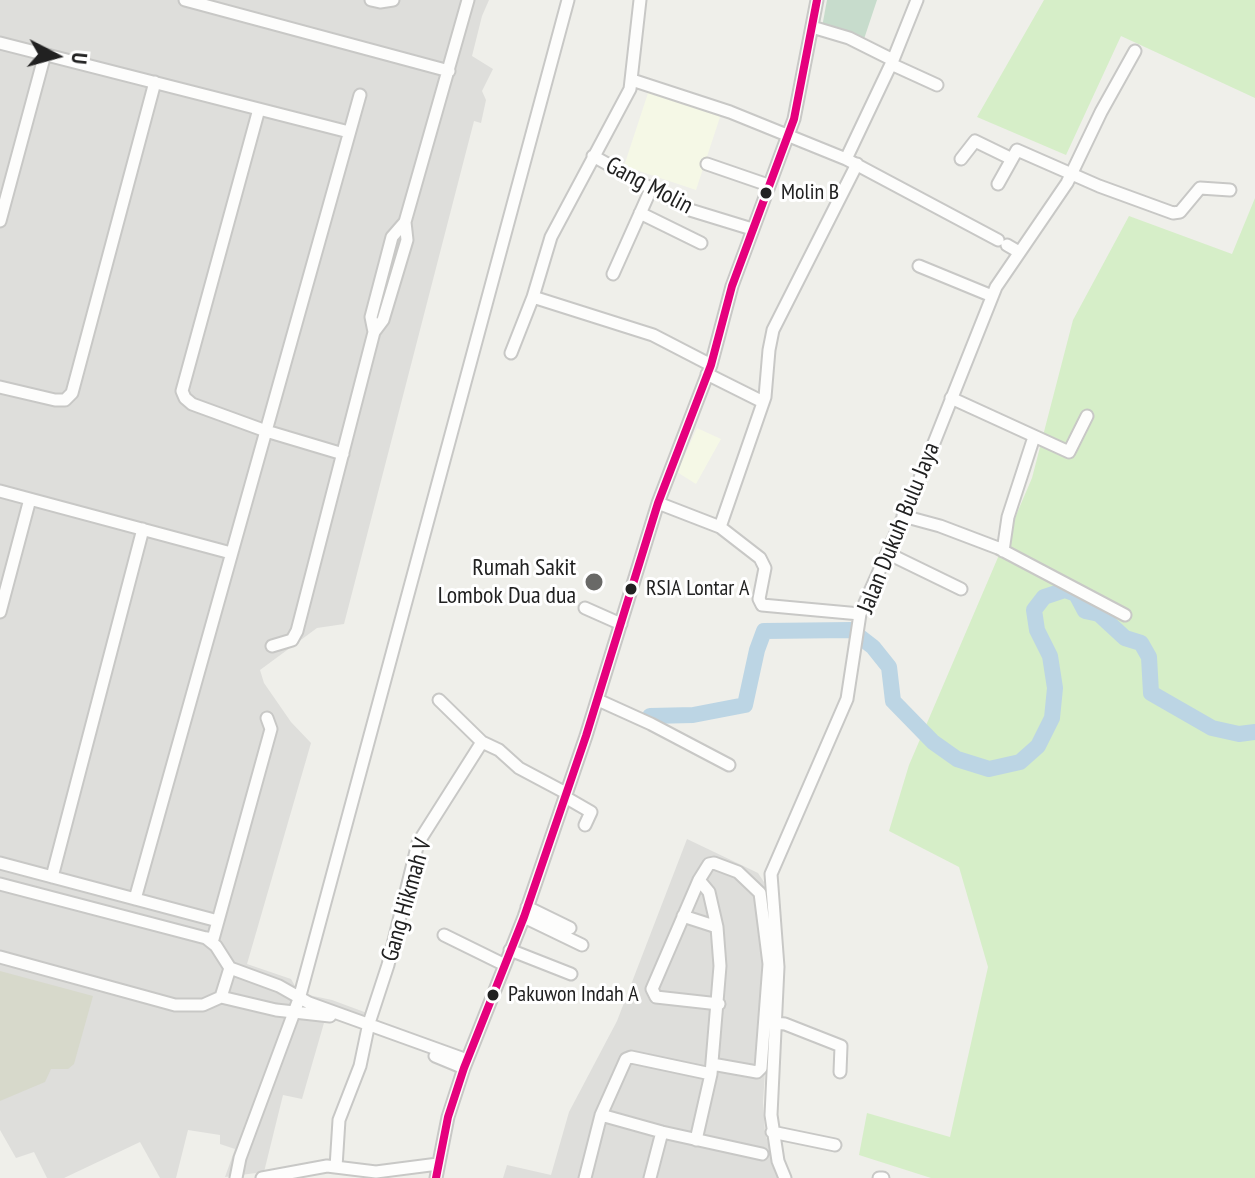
<!DOCTYPE html>
<html>
<head>
<meta charset="utf-8">
<style>
  body { margin:0 }
  #map { position:relative; width:1255px; height:1178px; overflow:hidden; background:#efefea; font-family:"PT Sans Narrow",sans-serif }
  canvas { display:block }
  .north { position:absolute; left:16px; top:16px; width:80px; height:80px; -webkit-text-stroke:6px #fff; paint-order:stroke; rotate:96deg; font-size:22px; font-weight:700; line-height:32px; text-align:center; color:#212121 }
  .north::after { content:''; display:block; margin:auto; width:28px; height:36px; background:#212121; clip-path:polygon(50% 0,100% 100%,50% 72%,0 100%) }
</style>
</head>
<body>
<div id="map">
<canvas width="1255" height="1178"></canvas>
<div class="north">U</div>
</div>
<script>
const ctx = document.querySelector('canvas').getContext('2d');
ctx.lineJoin = 'round';
function fill(path, color) { ctx.fillStyle = color; ctx.fill(path, 'evenodd'); }
const toPath = rows => new Path2D(rows.map(r => 'M' + r).join(''));
function trace(path, color, width, dash) { ctx.strokeStyle = color; ctx.lineWidth = width; ctx.lineCap = dash ? 'butt' : 'round'; ctx.setLineDash(dash || []); ctx.stroke(path); }
function write(font, color, halo, rows, align = 'center') {
  ctx.font = font + ' "PT Sans Narrow",sans-serif'; ctx.lineWidth = 6; ctx.setLineDash([]); ctx.textBaseline = 'middle'; ctx.strokeStyle = halo; ctx.fillStyle = color; for (const [text, x, y, turn = 0] of rows) {
    ctx.save(); ctx.translate(x, y); ctx.rotate((+turn || 0) * Math.PI / 180); ctx.textAlign = isNaN(turn) ? turn : align; if (halo) ctx.strokeText(text, 0, 0); ctx.fillText(text, 0, 0); ctx.restore();
  }
}
fill(toPath([
  [0,0,489,0,482,16,472,56,493,69,482,91,486,100,481,123,474,121,344,624,317,628,260,670,264,683,291,722,311,743,247,964,291,979,299,993,332,1000,367,1013,364,1029,326,1016,302,1099,283,1095,264,1172,225,1177,235,1149,220,1144,220,1135,188,1130,176,1178,160,1178,140,1142,64,1178,47,1178,34,1152,16,1158,0,1130],
  [687,839,758,873,764,882,773,954,763,1102,765,1133,779,1178,503,1178,507,1165,551,1175,569,1112,617,1021]
]), '#dededb');
fill(toPath([
  [650,87,722,111,696,190,624,166],
  [697,428,721,439,696,484,677,472]
]), '#f5f8e6');
fill(toPath([
  [0,971,93,996,74,1064,68,1069,51,1069,45,1082,0,1101]
]), '#d7d9cb');
fill(toPath([
  [1044,0,1255,0,1255,98,1121,36,1066,155,977,117],
  [1255,198,1255,1178,931,1178,859,1155,867,1113,950,1137,988,967,959,867,889,831,909,765,1032,478,1073,320,1129,216,1232,254]
]), '#d6eec8');
fill(toPath([
  [827,0,877,0,864,39,822,27]
]), '#c7dccc');
trace(toPath([
  [650,716,693,715,745,705,757,650,764,631,851,630,873,647,889,667,893,701,933,742,957,759,989,769,1020,762,1038,746,1052,718,1055,688,1050,656,1037,630,1034,610,1044,597,1065,590,1076,594,1085,611,1099,614,1125,638,1141,643,1149,657,1151,693,1212,728,1239,734,1255,732]
]), '#bcd5e4', 16);
const minor = toPath([
  [185,0,449,71],
  [371,0,380,2,393,0],
  [812,27,849,38,893,60],
  [0,43,349,132],
  [891,64,937,85],
  [632,80,730,112,846,159,998,240],
  [259,109,182,391,185,398,192,404,266,431,343,454],
  [593,156,690,210,752,229],
  [846,159,893,60,917,0],
  [961,159,975,141,1012,159],
  [707,164,768,185],
  [998,184,1017,150,1099,186,1173,213,1180,212,1200,188,1230,190],
  [640,213,701,243],
  [0,221,45,54],
  [1007,245,1019,252],
  [919,266,992,296],
  [613,274,651,189],
  [533,297,653,335,711,365],
  [374,332,383,320,407,240,405,222,468,0],
  [511,353,533,297,551,237,630,89,640,0],
  [707,374,763,402],
  [0,387,55,400,65,400,72,393,155,82],
  [951,398,1069,452,1087,416],
  [0,491,231,553],
  [658,503,720,527,760,558,765,568,759,599,762,605,860,614],
  [903,516,940,526,998,548,1125,615],
  [720,527,765,397,769,350,773,330,857,164],
  [1003,551,1008,517,1034,437],
  [887,553,961,589],
  [585,608,621,624],
  [0,612,30,499],
  [272,646,292,640,297,631,374,332,371,317,392,237,405,222],
  [439,700,482,742,499,750,519,768,566,793],
  [598,700,651,724,729,765],
  [565,797,591,812,585,825],
  [0,863,218,921],
  [52,877,143,529],
  [0,884,206,938,216,946,230,968,279,986,309,1003,467,1060],
  [135,899,360,95],
  [527,907,570,928],
  [683,916,717,927],
  [524,917,582,945],
  [444,935,505,965],
  [207,938,213,939,271,729,267,718],
  [510,950,571,974],
  [0,957,175,1005,203,1005,221,997,276,1010,330,1016],
  [221,997,230,968],
  [775,1023,785,1024,841,1046,840,1072],
  [435,1056,464,1068],
  [712,1064,757,1072,761,1068,769,964,760,893,738,872,714,863,709,864,699,880,652,989,656,997,719,1004],
  [601,1115,662,1132,762,1154],
  [772,1132,835,1145],
  [696,1140,711,1074,720,966,717,927,709,892,699,880],
  [336,1167,339,1120,360,1066,369,1023,388,965,418,843,482,742],
  [236,1178,240,1158,299,999,568,0],
  [262,1178,327,1166,376,1172,438,1164],
  [436,1178,448,1117,464,1068,524,917,586,736,658,503,711,365,732,286,794,119,817,0],
  [585,1178,601,1115,626,1059,631,1057,711,1074],
  [650,1178,662,1132],
  [785,1178,778,1161,771,1115,778,967,771,874,847,699,860,614,916,488,996,287,1067,183,1101,112,1135,51],
  [879,1178,883,1178]
]);
trace(minor, '#c8c8c6', 15);
trace(minor, '#fdfdfc', 11);
trace(toPath([
  [436,1178,448,1117,464,1068,524,917,586,736,658,503,711,365,732,286,794,119,817,0]
]), '#e5007d', 8);
for (const [x, y, r, color] of [
  [766,193,7,"#212121"],
  [594,582,10,"#696967"],
  [631,589,7,"#212121"],
  [493,995,7,"#212121"]
]) { const dot = new Path2D(); dot.arc(x, y, r, 0, 2 * Math.PI); ctx.fillStyle = color; ctx.fill(dot); trace(dot, '#fff', 3); }
write('22px', '#212121', '#fff', [
  ["Molin B",781,193],
  ["RSIA Lontar A",646,589],
  ["Pakuwon Indah A",508,995]
], 'left');
write('24px', '#212121', '#fff', [
  ["Gang Molin",649,186,28],
  ["Jalan Dukuh Bulu Jaya",899,528,-68],
  ["Gang Hikmah V",407,900,-74]
]);
write('24px', '#212121', '#fff', [
  ["Rumah Sakit",576,568],
  ["Lombok Dua dua",576,596]
], 'right');
</script>
</body>
</html>
